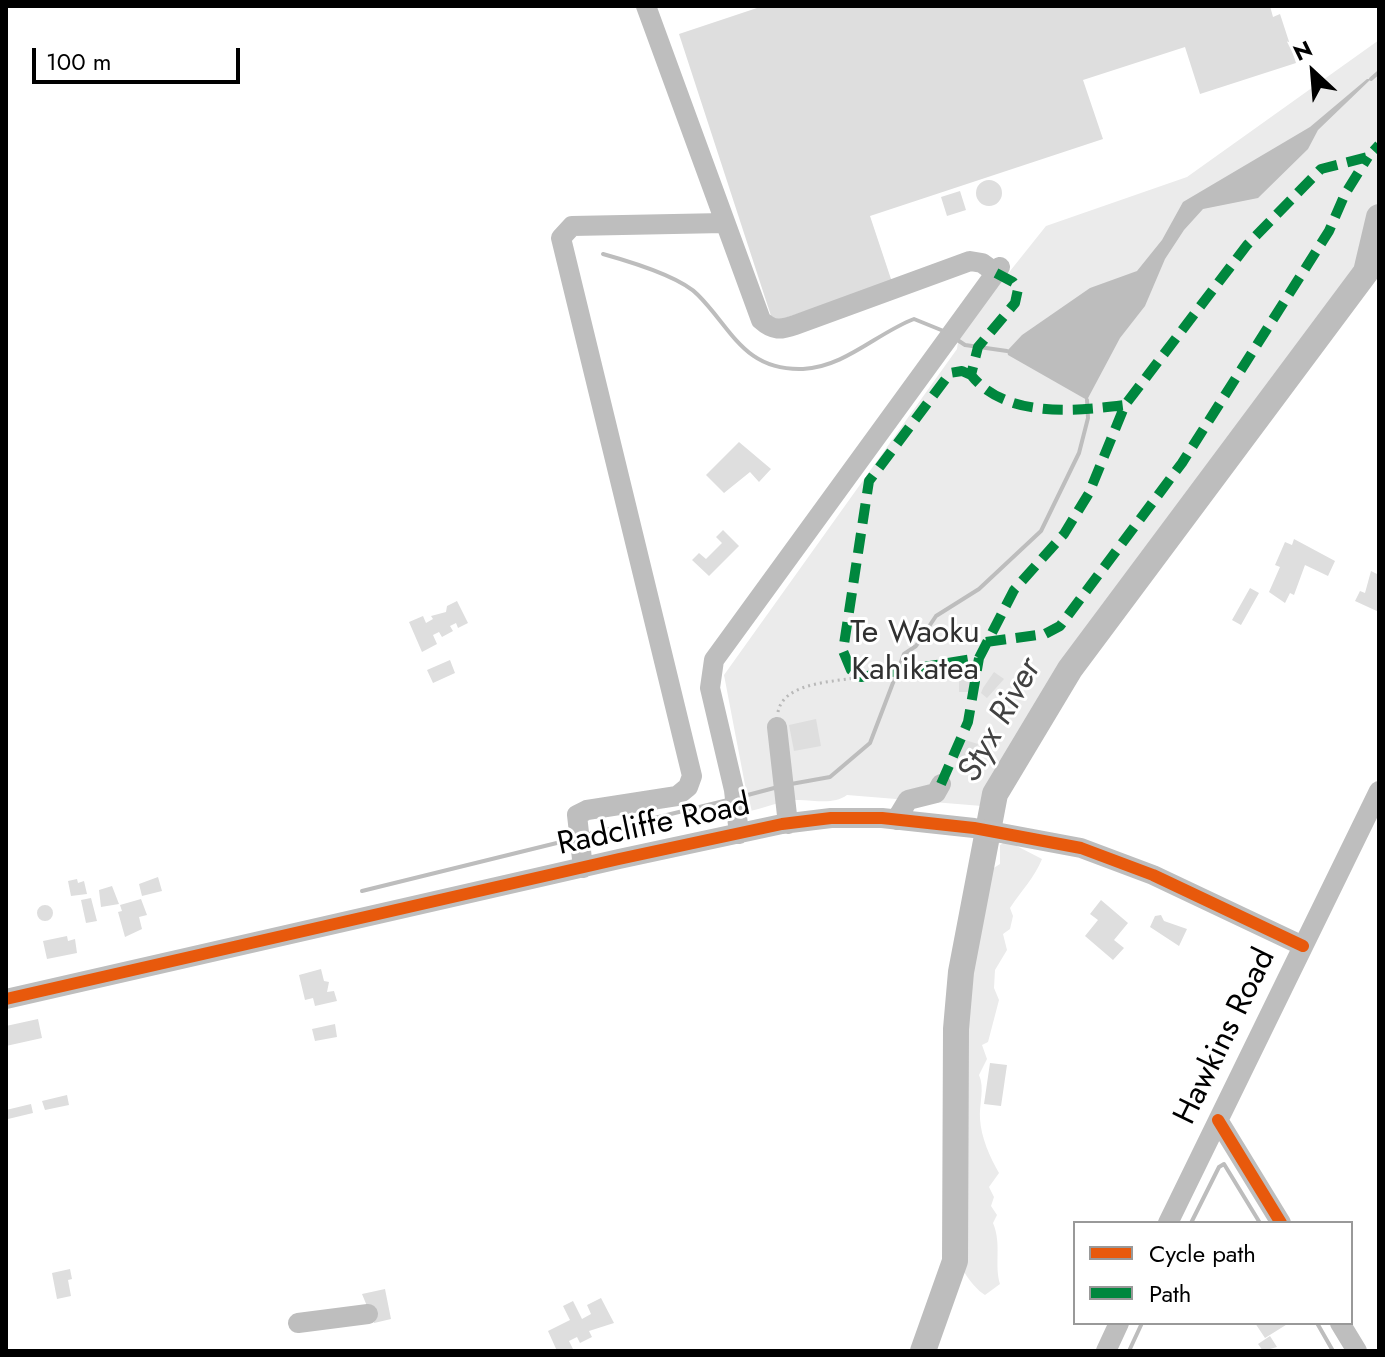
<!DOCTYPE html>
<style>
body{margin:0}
#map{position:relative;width:1385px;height:1357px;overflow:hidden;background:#fff;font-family:Jost,sans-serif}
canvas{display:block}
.frame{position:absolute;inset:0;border:8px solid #000;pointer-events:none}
.legend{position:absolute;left:1073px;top:1221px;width:280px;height:104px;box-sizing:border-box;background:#fff;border:2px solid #999;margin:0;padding:10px 14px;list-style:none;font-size:24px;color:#000}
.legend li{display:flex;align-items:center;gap:16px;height:40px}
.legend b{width:40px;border:2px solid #999}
.north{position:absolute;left:1273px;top:32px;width:80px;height:80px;-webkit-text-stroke:6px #fff;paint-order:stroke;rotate:334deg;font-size:22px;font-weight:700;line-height:32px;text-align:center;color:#000}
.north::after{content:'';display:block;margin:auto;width:28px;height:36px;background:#000;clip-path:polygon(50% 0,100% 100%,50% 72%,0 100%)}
.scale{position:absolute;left:32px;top:48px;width:208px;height:36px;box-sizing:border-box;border:4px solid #000;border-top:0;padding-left:10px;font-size:24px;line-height:28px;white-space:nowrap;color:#000;-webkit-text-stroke:6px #fff;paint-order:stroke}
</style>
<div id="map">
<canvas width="1385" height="1357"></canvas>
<div class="frame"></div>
<ul class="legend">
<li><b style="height:10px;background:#e8590c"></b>Cycle path</li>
<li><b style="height:10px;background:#00873e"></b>Path</li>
</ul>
<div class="north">N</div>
<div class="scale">100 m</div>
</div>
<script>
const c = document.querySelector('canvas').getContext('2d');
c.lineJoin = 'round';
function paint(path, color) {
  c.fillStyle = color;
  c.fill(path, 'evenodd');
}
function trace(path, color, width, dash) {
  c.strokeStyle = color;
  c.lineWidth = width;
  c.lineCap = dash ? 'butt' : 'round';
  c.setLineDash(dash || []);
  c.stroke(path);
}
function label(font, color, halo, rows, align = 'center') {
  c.font = font + ' Jost,sans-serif';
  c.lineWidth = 6;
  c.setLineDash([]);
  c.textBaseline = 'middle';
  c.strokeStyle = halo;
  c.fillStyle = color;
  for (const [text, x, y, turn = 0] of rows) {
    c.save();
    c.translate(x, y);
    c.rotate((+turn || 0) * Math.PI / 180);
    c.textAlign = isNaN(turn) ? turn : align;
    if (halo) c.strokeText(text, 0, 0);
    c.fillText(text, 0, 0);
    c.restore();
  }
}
const green = new Path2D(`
 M 1379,40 L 1379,238 L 1244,418 L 982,806 L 847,795 C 832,806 812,799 795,800 C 781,801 764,808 750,811 L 724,675 L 957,349 L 959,335 L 1046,226 L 1187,177 Z
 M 1007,841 L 1042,859 C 1035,877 1021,891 1010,908 L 1013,916 L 1010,929 L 1003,934 L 1007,950 L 995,970 L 994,988 L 999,1000 L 988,1042 L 982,1045 L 987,1059 L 979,1075 C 985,1088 979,1104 980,1119 C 981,1137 990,1158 999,1173 L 989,1187 L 994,1197 L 991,1206 L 997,1215 L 993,1223 C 1002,1245 994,1264 1000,1284 L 985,1295 C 970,1286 952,1255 949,1238 L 961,1223 L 960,1219 L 946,1213 L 944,1183 L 952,1179 L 951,1169 L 961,1150 L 965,1102 L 966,1070 L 957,1058 L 960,1026 L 954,990 L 969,972 L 960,951 L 964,929 L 974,918 L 989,871 L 1000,864 L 1000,845 Z`);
const water = new Path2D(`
 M 1367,79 L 1371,79 L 1318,130 L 1308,149 L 1258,198 L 1203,209 L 1184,230 L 1165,259 L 1145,306 L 1120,338 L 1087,400 L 1008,355 L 1007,351 L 1022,335 L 1090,288 L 1137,271 L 1162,240 L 1183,202 L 1310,127 Z`);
const stream = new Path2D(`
 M 1371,79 L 1379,72
 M 603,254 C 628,261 680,276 698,295 C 732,329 744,371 803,369 C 845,367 877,333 914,319 L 946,332
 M 956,339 L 965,345 L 1007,351
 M 791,784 L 830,777 L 870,743 L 904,654 L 916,646 L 936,616 L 979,589 L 1041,531 L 1079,453 L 1088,418 L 1087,400
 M 740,797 L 778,787
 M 585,835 L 728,800
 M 362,891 L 573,839
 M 1191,1223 L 1219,1167 L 1224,1164 L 1260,1223
 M 1317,1323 L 1333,1351
 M 1129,1351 L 1142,1323`);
const river = new Path2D(`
 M 923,1351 L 955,1261 L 956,1029 L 961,972 L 995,794 L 1070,669 L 1366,272 L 1379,217`);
const building = new Path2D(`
 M 763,6 L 1270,6 L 1273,17 L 1280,14 L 1296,63 L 1200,94 L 1185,47 L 1083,80 L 1103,139 L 870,216 L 892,282 L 773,322 L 679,34 Z
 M976 193a13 13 0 1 1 26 0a13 13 0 1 1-26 0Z
 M 960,191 L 966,210 L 947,216 L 941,197 Z
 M 739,442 L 771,469 L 759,482 L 750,472 L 724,493 L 706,475 Z
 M 723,530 L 739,546 L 709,576 L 692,560 L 699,553 L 706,559 L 722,543 L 716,537 Z
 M 1294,539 L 1335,561 L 1328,576 L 1305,565 L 1294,595 L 1290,593 L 1285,603 L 1269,592 L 1280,567 L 1275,565 L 1285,542 L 1292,545 Z
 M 1371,571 L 1379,575 L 1379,612 L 1355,601 L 1360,591 L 1365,593 Z
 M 1250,588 L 1259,593 L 1241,625 L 1232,620 Z
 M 457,601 L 468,623 L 458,628 L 456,623 L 450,626 L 453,631 L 442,637 L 439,632 L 433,635 L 437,644 L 422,652 L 409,622 L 423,616 L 426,623 L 433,619 L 431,616 L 446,612 L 447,606 Z
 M 450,660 L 455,673 L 433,683 L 427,670 Z
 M 994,672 L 1004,679 L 987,698 L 981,693 L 983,688 Z
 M 959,673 L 971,674 L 971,692 L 959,692 Z
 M 816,719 L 821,746 L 794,751 L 789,725 Z
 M 965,740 L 978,744 L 969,770 L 956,765 Z
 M 158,877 L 162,891 L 142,896 L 139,884 Z
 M 77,879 L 78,883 L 84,881 L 87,894 L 71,896 L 68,881 Z
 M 112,886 L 119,904 L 101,907 L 99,890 Z
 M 91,898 L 97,921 L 86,923 L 81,900 Z
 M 141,899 L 147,915 L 139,917 L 142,929 L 125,937 L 118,912 L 122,911 L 120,905 Z
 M 1101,900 L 1128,923 L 1114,940 L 1124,948 L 1113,960 L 1085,936 L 1098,920 L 1090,914 Z
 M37 913a8 8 0 1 1 16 0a8 8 0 1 1-16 0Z
 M 1161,915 L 1164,921 L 1187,929 L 1179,946 L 1150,927 L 1155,916 Z
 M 67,936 L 68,941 L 75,939 L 77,953 L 47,959 L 43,941 Z
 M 321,969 L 324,981 L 329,982 L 327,992 L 334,991 L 337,1001 L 315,1006 L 313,998 L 305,1000 L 299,975 Z
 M 38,1019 L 42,1038 L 6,1046 L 6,1026 Z
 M 335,1024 L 337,1037 L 315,1041 L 312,1029 Z
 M 990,1063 L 1007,1065 L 1001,1106 L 984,1104 Z
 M 67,1095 L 69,1105 L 45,1110 L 42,1101 Z
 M 31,1104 L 33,1113 L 8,1119 L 6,1110 Z
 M 70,1269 L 72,1279 L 68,1280 L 71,1296 L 57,1299 L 52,1273 Z
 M 385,1289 L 391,1319 L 374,1323 L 362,1294 Z
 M 601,1298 L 614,1323 L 589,1331 L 592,1337 L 580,1343 L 577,1337 L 569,1341 L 574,1351 L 557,1351 L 548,1331 L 570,1320 L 563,1306 L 573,1301 L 582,1319 L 591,1314 L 587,1305 Z
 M 1255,1323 L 1289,1323 L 1265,1338 Z
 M 1270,1336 L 1277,1347 L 1263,1351 L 1258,1344 Z`);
const path = new Path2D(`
 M 778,712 C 784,681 837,682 861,677`);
const minor = new Path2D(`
 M 646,6 L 761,320 C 773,331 781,330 795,325 L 970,261 L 982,263 L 996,273
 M 777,727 L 788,824
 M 896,820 L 908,800 L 936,793 L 941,784
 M 739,834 L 734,790 L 710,688 L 714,660 L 1000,267
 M 583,868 L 577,815 L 587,810 L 677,796 L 688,787 L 692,776 L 561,238 L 572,226 L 724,223
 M 6,999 L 619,859 L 782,824 L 831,818 L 882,818 L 974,828 L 1081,848 L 1153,875 L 1303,946
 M 1218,1120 L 1281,1223
 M 1168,1223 L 1379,791
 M 298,1323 L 368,1314
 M 1340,1323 L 1357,1351
 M 1106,1351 L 1119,1323`);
const quiet = new Path2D(`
 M 996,273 L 1013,282 L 1018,289 L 1015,303 L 978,347 L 971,375 C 1006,419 1077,411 1125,405
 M 971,375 L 962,371 L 950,373 L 869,481 L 843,651 L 851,670 L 861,677 L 979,658 L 1014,590 L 1064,534 L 1089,493 L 1125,405 L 1247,245 L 1321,169 L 1368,157 L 1379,145
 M 986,642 L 1045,634 L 1060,626 L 1182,463 L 1329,231 L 1345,194 L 1368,157
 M 941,784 L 968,722 L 979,658`);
const cycleway = new Path2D(`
 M 6,999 L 619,859 L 782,824 L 831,818 L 882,818 L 974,828 L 1081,848 L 1153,875 L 1303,946
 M 1218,1120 L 1281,1223`);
const parkNames = [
 ["Te Waoku",915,634],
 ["Kahikatea",915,671]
];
const streetNames = [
 ["Radcliffe Road",654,826,-12],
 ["Hawkins Road",1226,1037,-64]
];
const waterNames = [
 ["Styx River",1001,721,-61]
];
paint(green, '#ebebeb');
paint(water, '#bdbdbd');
trace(stream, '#bdbdbd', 4);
trace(river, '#bdbdbd', 26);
paint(building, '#dedede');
trace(path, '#b9b9b9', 3, [2, 4]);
trace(minor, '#bebebe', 20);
trace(quiet, '#00873e', 10, [20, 10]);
trace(cycleway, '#e8590c', 12);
label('32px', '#313131', '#fff', parkNames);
label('32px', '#000', '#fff', streetNames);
label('italic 34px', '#424242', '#fff', waterNames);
</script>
